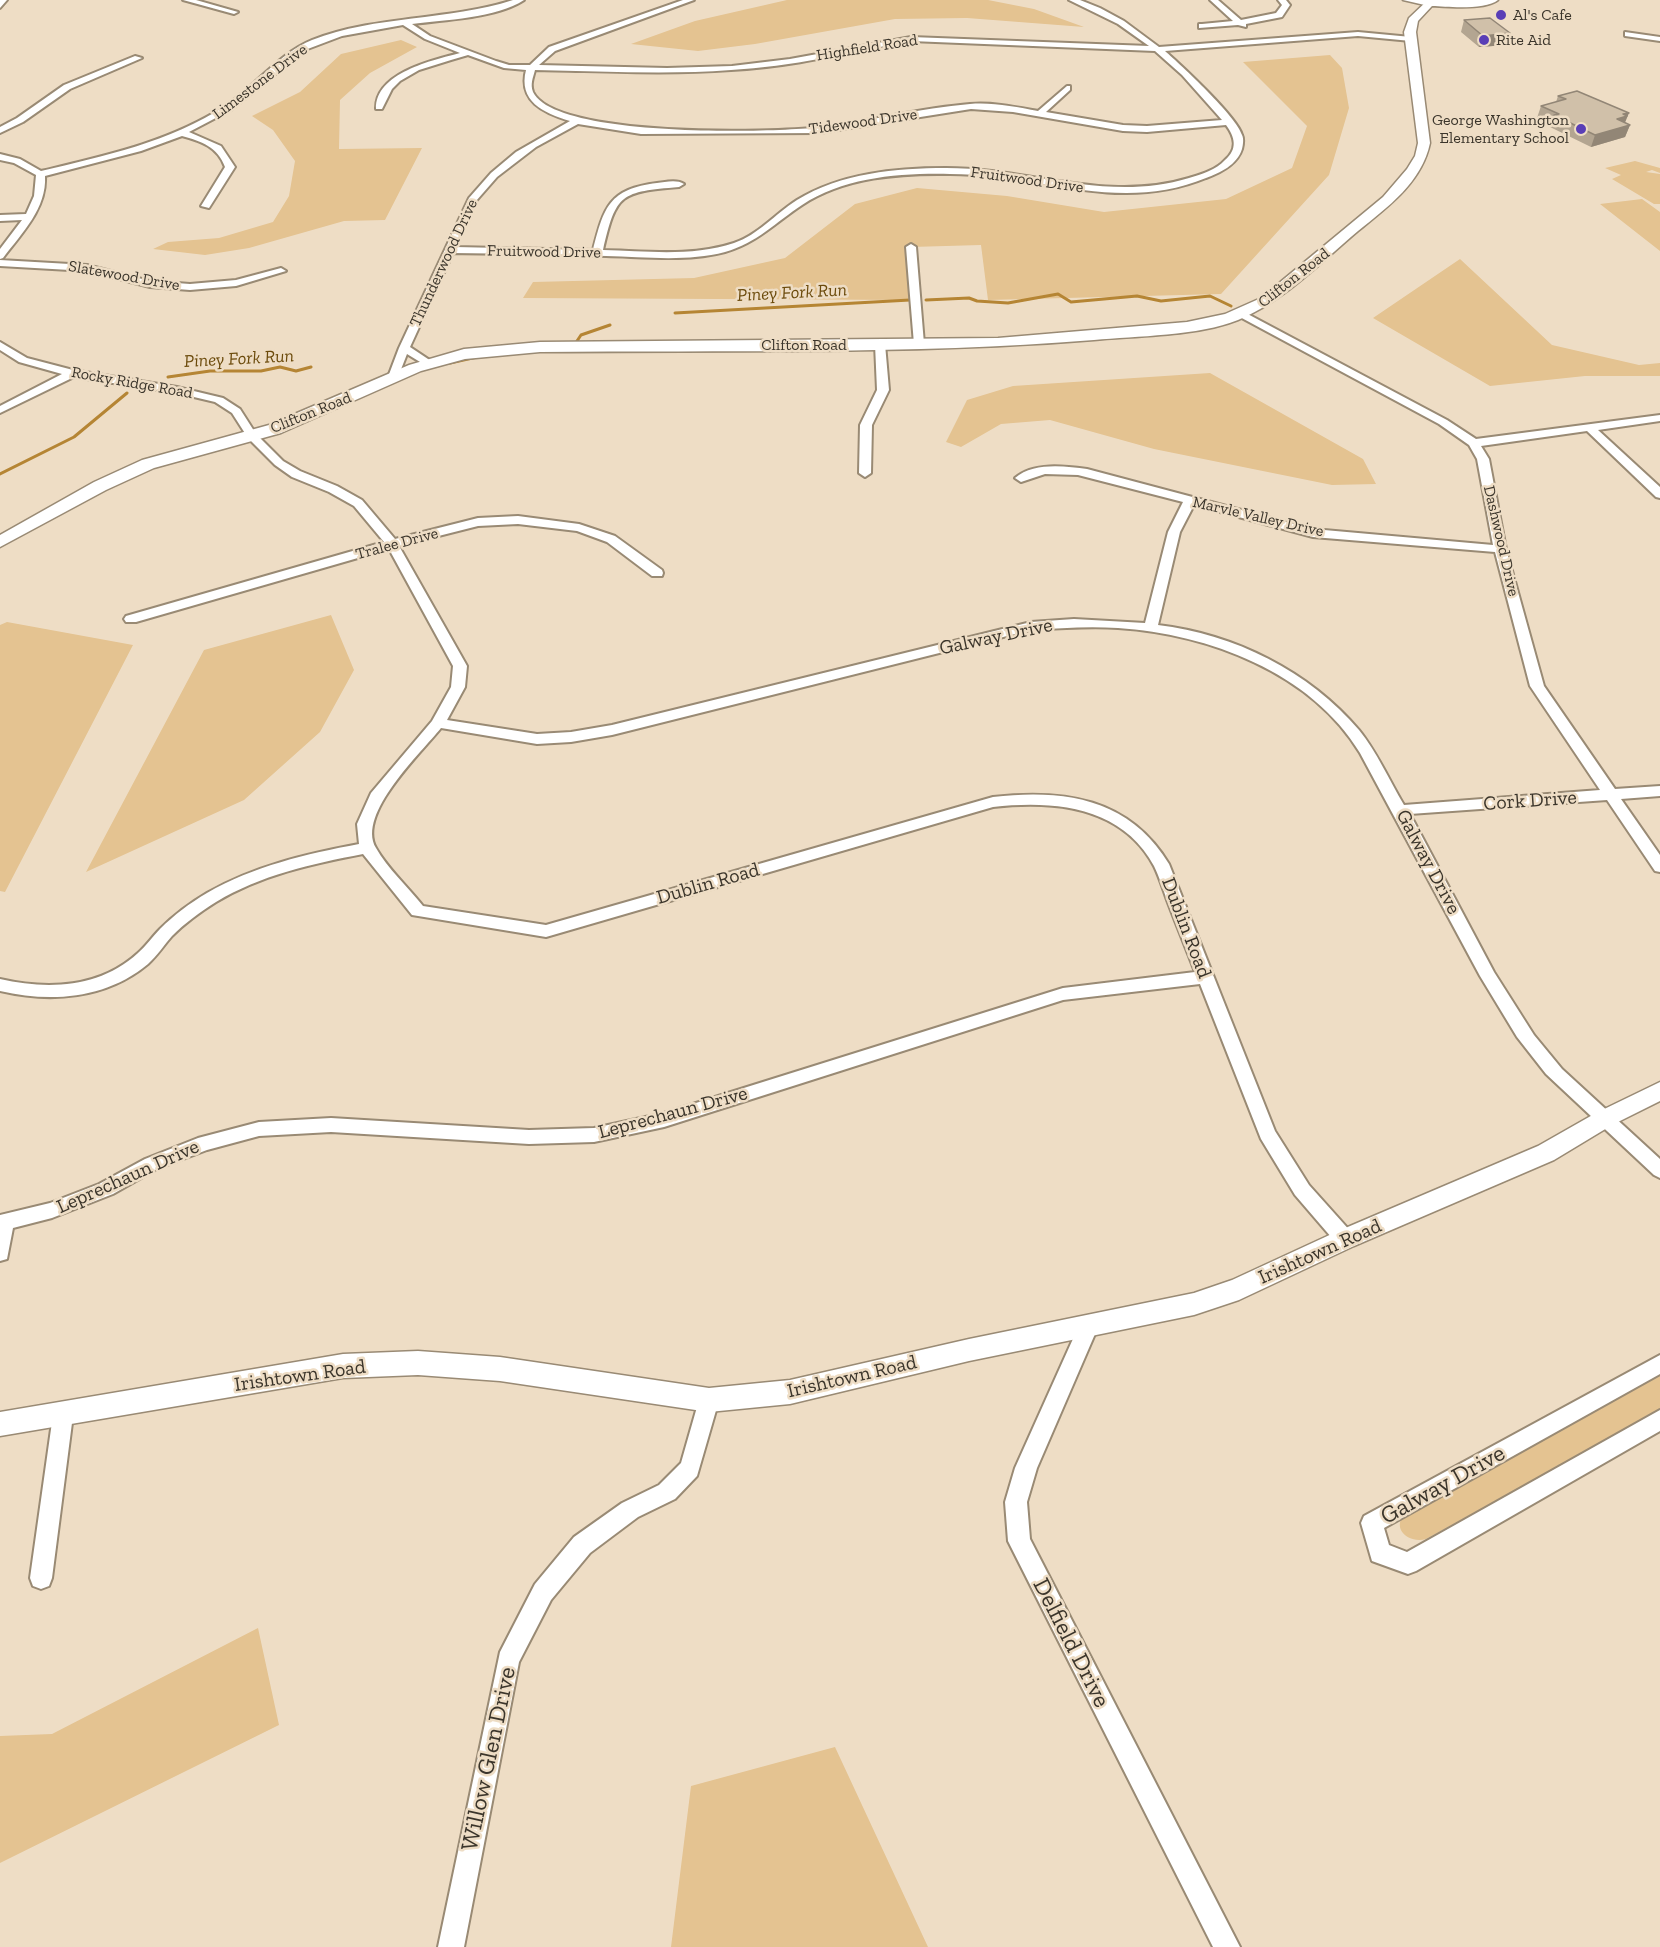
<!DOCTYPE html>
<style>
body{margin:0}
canvas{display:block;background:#eeddc5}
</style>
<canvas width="1660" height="1947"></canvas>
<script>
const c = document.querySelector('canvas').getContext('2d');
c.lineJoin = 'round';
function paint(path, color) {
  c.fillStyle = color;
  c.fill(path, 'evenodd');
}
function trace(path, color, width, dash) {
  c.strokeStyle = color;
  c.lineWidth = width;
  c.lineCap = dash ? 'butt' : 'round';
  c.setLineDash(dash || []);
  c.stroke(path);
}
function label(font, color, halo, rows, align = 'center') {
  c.font = font + ' "Zilla Slab",serif';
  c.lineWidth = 5;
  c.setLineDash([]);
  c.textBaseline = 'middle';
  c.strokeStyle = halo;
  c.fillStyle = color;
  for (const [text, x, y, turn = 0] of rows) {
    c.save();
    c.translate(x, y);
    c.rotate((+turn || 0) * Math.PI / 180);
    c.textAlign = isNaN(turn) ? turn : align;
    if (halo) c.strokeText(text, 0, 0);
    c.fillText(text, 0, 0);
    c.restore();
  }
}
const green = new Path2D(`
 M 787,0 L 988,0 L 1034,9 L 1084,27 L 967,18 L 895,19 L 755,44 L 698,51 L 631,44 L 695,21 Z
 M 401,40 L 417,47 L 370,73 L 340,100 L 339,149 L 422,148 L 385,220 L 344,221 L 249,248 L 205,255 L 153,249 L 168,242 L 219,238 L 273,222 L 289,196 L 295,161 L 273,130 L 252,116 L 300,92 L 341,54 Z
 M 1330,55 L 1342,68 L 1349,108 L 1329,175 L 1221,294 L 988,300 L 981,245 L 911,247 L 910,300 L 523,298 L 533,282 L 694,278 L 785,258 L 855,204 L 917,188 L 1007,196 L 1104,212 L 1226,199 L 1292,168 L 1307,126 L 1243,62 Z
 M 1635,161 L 1660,168 L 1660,173 L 1652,170 L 1646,172 L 1660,174 L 1660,204 L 1654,204 L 1612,179 L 1621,175 L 1605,168 Z
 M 1642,199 L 1660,212 L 1660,251 L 1600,204 Z
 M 1460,259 L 1552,345 L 1639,365 L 1660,363 L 1660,376 L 1585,376 L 1490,386 L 1373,318 Z
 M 1210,373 L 1363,459 L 1376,484 L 1332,485 L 1154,449 L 1050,420 L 1001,424 L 961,447 L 946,442 L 967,400 L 1013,386 Z
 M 331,615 L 354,670 L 320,732 L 244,800 L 86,872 L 204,650 Z
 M 7,622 L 133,645 L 5,892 L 0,891 L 0,625 Z
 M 1660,1374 L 1660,1411 L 1426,1539 C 1408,1544 1390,1528 1406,1512 Z
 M 258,1628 L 279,1725 L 0,1863 L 0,1736 L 52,1734 Z
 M 835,1747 L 928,1947 L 671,1947 L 691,1786 Z`);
const stream = new Path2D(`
 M 926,300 L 969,298 L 977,301 L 1008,303 L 1058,294 L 1071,302 L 1137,296 L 1161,301 L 1210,296 L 1231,306
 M 675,313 L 910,300
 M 577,341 L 581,335 L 610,325
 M 489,356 L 519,353
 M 450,363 L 477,357
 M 168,377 L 210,371 L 261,371 L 280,367 L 296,371 L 311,367
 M 0,474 L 74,437 L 127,393`);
const minor = new Path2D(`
 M 0,0 L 7,0 L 0,8 Z
 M 183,0 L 196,0 L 238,12 L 234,14 Z
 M 513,0 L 524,0 C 497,18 444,20 412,24 L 430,36 L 496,61 L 509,65 L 530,65 L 549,47 L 683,0 L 694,0 L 555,51 L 539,65 L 667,68 L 732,66 L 790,59 L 911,37 L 1149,46 L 1118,24 L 1069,0 L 1080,0 L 1100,8 L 1124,21 L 1159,47 L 1358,32 L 1411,37 L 1415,39 L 1411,41 L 1358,36 L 1165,51 C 1181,65 1237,117 1242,135 C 1244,139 1243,145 1242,149 C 1237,165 1220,173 1206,178 C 1119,214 1038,174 950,174 C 900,173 845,177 802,205 C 776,222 757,243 725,252 C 687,262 645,257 606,256 C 555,254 504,254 453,253 L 410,347 L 434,363 L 433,365 L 425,365 L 407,354 L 398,377 L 393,380 L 388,377 L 399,348 L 469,198 L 491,173 L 516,152 L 570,121 C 543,113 518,101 526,70 L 504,68 L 468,55 L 451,60 L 419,70 L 400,81 L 392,89 L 382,109 L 376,109 C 375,73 433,60 460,53 L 425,39 L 403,25 L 342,36 L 305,50 L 231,110 L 189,132 L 221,146 L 235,167 L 209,208 L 201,206 L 225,167 C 218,147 201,141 182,136 L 141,151 L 45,176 C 47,208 22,233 3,258 L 0,259 L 0,249 L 22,220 L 0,221 L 0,215 L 26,214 L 34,196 L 36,175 L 14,163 L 0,160 L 0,154 L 20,159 L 41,171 C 104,156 170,142 225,106 C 256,86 278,54 312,40 C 376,15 448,21 513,0 ZM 911,41 L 1155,51 L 1182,75 L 1222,120 L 1147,126 L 1123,125 L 1046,112 L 1070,90 L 1070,86 L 1067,86 L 1038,111 C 1016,107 992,102 970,104 C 920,108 870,121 821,127 C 773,133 555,138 533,92 C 530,84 533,78 535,70 C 600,71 666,75 731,70 C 791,67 852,52 911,41 ZM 971,109 L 1013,112 L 1123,131 L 1147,132 L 1226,125 C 1235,137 1238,149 1225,160 C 1216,170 1202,174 1189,178 C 1107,203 1029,168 946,168 C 896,168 841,173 797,200 C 775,214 758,235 734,243 C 692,257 646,251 603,250 C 616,193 621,192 679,187 L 684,184 C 677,179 665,182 657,183 C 609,189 604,207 593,250 L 455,247 L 476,201 L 497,177 L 536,147 L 578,124 L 641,134 L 819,133 Z
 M 1210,0 L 1218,0 L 1241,20 L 1276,13 L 1282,5 L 1278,0 L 1286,0 L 1290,5 L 1282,17 L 1246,24 L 1246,27 L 1238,25 L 1199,28 L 1199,24 L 1202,24 L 1233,21 Z
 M 1625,32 L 1660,37 L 1660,41 L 1625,36 Z
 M 135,56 L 142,58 L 70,89 L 23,122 L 0,133 L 0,127 L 17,118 L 64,85 Z
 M 911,244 L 916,247 L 924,344 L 919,347 L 914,344 L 906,247 Z
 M 0,260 L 87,265 L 150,281 L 190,284 L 236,280 L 281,268 L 286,271 L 236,286 L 190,290 L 150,287 L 87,271 L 0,266 Z
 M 1242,311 L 1447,420 L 1476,439 L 1660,415 L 1660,421 L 1598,430 L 1660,487 L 1660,498 L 1656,497 L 1587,431 L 1481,446 L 1489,459 L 1506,549 L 1544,686 L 1615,789 L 1660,786 L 1660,796 L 1621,799 L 1660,855 L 1660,872 L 1655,871 L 1607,800 L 1410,814 L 1494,972 L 1534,1035 L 1562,1069 L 1660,1159 L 1660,1178 L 1654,1175 L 1546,1074 L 1517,1037 L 1480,976 L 1360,753 C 1311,672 1208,634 1118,628 C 1089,626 1060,628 1031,630 L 612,735 L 571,742 L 537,744 L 441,728 C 421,753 356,814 376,848 C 387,868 409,888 423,906 L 546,925 L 993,797 C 1064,789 1129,798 1169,864 L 1275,1131 L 1309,1185 L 1352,1233 L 1354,1239 L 1352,1245 L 1345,1247 L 1338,1245 L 1295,1195 L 1261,1139 L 1200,984 L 1063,1000 L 664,1127 L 594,1142 L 529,1144 L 331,1132 L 259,1136 L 207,1150 L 157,1169 L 113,1194 L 52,1218 L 13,1228 L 7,1259 L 0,1261 L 0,1215 L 50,1203 L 99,1184 L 145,1159 L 198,1138 L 259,1122 L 331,1118 L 529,1130 L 594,1128 L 664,1113 L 1063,988 L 1195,972 C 1186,948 1176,924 1167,900 C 1163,889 1159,876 1154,866 C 1122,806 1053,800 993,807 L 546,937 L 412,915 L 363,854 C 311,864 261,875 216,902 C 200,912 185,923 172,936 C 164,945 157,956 148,964 C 106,999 51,1003 0,991 L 0,979 C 48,990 100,988 138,953 C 146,946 152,937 160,929 C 174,915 190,903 207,893 C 254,866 306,854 359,844 L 357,824 L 371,793 L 432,721 L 451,687 L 453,666 L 389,549 L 136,622 L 126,622 L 124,619 L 126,616 L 384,542 L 354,506 L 329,492 L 292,477 L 275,465 L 248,438 L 232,413 L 215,402 L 177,393 L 74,377 L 0,413 L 0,406 L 62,374 L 19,362 L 0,350 L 0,342 L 27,358 L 73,370 L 177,387 L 223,398 L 240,409 L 256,434 L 283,461 L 300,471 L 337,486 L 362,500 L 395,539 L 478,518 L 518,516 L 579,524 L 615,536 L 662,570 L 663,573 L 662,576 L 652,576 L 607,542 L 577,531 L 518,524 L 478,526 L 399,546 L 467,666 L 465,687 L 447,720 L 537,734 L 571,732 L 612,725 L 1031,622 L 1074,619 L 1145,623 L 1168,532 L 1183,502 L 1078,475 L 1045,474 L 1021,482 L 1015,478 C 1033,462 1065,466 1087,469 L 1313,529 L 1493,545 L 1477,459 L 1469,445 L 1439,424 L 1238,316 L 1237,314 ZM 1194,505 L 1313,537 L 1495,552 L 1530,686 L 1600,790 L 1404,805 C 1389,780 1377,752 1359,730 C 1309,671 1234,634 1158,625 L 1180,532 Z
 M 880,341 L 885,344 L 889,390 L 872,425 L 871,473 L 865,477 L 859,473 L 860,425 L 877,390 L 875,344 Z
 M 1088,1318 L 1095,1321 L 1098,1327 L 1037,1468 L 1027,1502 L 1030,1539 L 1240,1947 L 1213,1947 L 1008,1541 L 1005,1502 L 1015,1468 L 1081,1321 Z
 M 1660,1355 L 1660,1374 L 1384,1528 L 1389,1545 L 1407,1552 L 1660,1410 L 1660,1431 L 1416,1571 L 1408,1574 L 1372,1561 L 1361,1523 L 1364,1516 Z
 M 709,1391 L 716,1393 L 719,1400 L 697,1476 L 675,1499 L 638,1517 L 590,1553 L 551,1600 L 519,1662 L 464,1947 L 438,1947 L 500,1652 L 535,1584 L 574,1537 L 622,1503 L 659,1485 L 681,1463 L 699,1400 L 702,1393 Z
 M 63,1405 L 70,1408 L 73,1415 L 52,1578 L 49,1586 L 41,1589 L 33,1586 L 30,1578 L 53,1415 L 56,1408 Z`);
const tertiary = new Path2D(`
 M 1403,0 L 1428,0 L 1434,3 L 1429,6 Z
 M 1660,1082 L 1660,1101 L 1612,1125 L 1554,1160 L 1354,1246 L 1239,1300 L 1194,1315 L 969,1361 L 790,1404 L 709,1412 L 500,1381 L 418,1375 L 343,1378 L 0,1436 L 0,1412 L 343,1354 L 418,1351 L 500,1357 L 709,1388 L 790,1380 L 969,1339 L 1194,1293 L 1232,1280 L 1336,1232 L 1538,1146 L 1596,1113 Z`);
const secondary = new Path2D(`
 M 1428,0 L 1498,0 C 1486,10 1449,7 1432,6 L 1418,21 L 1416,32 L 1430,143 C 1422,182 1388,207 1358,231 C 1320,263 1284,301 1238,320 C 1199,336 1136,336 1094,340 C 910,355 724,350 540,352 L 465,359 L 421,371 L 281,433 L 154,468 L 106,490 L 0,547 L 0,535 L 94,482 L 142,460 L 269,425 L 409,365 L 464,349 L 540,342 L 998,338 L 1187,322 L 1225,314 L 1261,298 L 1383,197 L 1407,169 L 1415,156 L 1418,143 L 1404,32 L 1409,18 Z`);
const wall = new Path2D(`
 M 1464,20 L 1510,33 L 1507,45 L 1479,47 L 1461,32 Z
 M 1558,96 L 1630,125 L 1625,137 L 1591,147 L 1550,127 L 1551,125 L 1537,118 L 1541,106 L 1556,102 Z`);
const shadedWall = new Path2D(`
 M 1510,33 L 1507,45 L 1479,47 L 1483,36 Z
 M 1629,113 L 1624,125 L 1630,125 L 1625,137 L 1591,147 L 1595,135 L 1623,114 Z`);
const building = new Path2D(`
 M 1490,18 L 1510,33 L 1483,36 L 1464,20 Z
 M 1577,91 L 1629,113 L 1623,114 L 1627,116 L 1617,119 L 1630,125 L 1595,135 L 1554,115 L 1559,114 L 1541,106 L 1566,99 L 1558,96 Z`);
const markers = [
 [1501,15,6,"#593eb6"],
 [1484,40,6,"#593eb6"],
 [1581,129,6,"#593eb6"]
];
const farPoinames = [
 ["Al's Cafe",1513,15],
 ["Rite Aid",1496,40],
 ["George Washington",1569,120,"right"],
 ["Elementary School",1569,138,"right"]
];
const farStreetnames = [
 ["Highfield Road",867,48,-9],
 ["Limestone Drive",260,82,-37],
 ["Tidewood Drive",863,122,-8],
 ["Fruitwood Drive",1027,180,8],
 ["Fruitwood Drive",544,252,1],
 ["Thunderwood Drive",444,263,-65],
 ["Slatewood Drive",124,276,10],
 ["Clifton Road",1294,278,-38],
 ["Clifton Road",804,345],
 ["Rocky Ridge Road",132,383,10],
 ["Clifton Road",311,413,-22],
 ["Marvle Valley Drive",1258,517,13],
 ["Dashwood Drive",1501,541,77],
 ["Tralee Drive",397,544,-15]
];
const farWaternames = [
 ["Piney Fork Run",792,293,-3],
 ["Piney Fork Run",239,359,-3]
];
const streetNames = [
 ["Galway Drive",996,637,-12],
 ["Cork Drive",1530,801,-4],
 ["Galway Drive",1428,862,62],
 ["Dublin Road",708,884,-16],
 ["Dublin Road",1186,928,69],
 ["Leprechaun Drive",673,1113,-15],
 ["Leprechaun Drive",128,1177,-24],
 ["Irishtown Road",1320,1252,-24],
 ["Irishtown Road",300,1376,-8],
 ["Irishtown Road",852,1377,-13]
];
const nearStreetnames = [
 ["Galway Drive",1443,1485,-29],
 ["Delfield Drive",1071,1643,63],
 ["Willow Glen Drive",489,1759,-78]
];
paint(green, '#e4c391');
trace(stream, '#b58534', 3);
trace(minor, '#998a74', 4);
trace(tertiary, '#998a74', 3);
trace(secondary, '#998a74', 3);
paint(minor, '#fff');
paint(tertiary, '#fff');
paint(secondary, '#fff');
paint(wall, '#b3a591');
paint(shadedWall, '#928676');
paint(building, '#d0c0a9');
trace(building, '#928676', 1.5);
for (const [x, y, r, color] of markers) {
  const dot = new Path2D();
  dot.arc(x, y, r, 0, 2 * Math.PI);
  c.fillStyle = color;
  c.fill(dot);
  trace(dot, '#eeddc5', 2);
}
label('16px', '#3b352b', '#eeddc5', farPoinames, 'left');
label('16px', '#3b352b', '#eeddc5', farStreetnames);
label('italic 18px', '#6b4a0b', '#eeddc5', farWaternames);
label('20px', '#3b352b', '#eeddc5', streetNames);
label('24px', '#3b352b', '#eeddc5', nearStreetnames);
</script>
